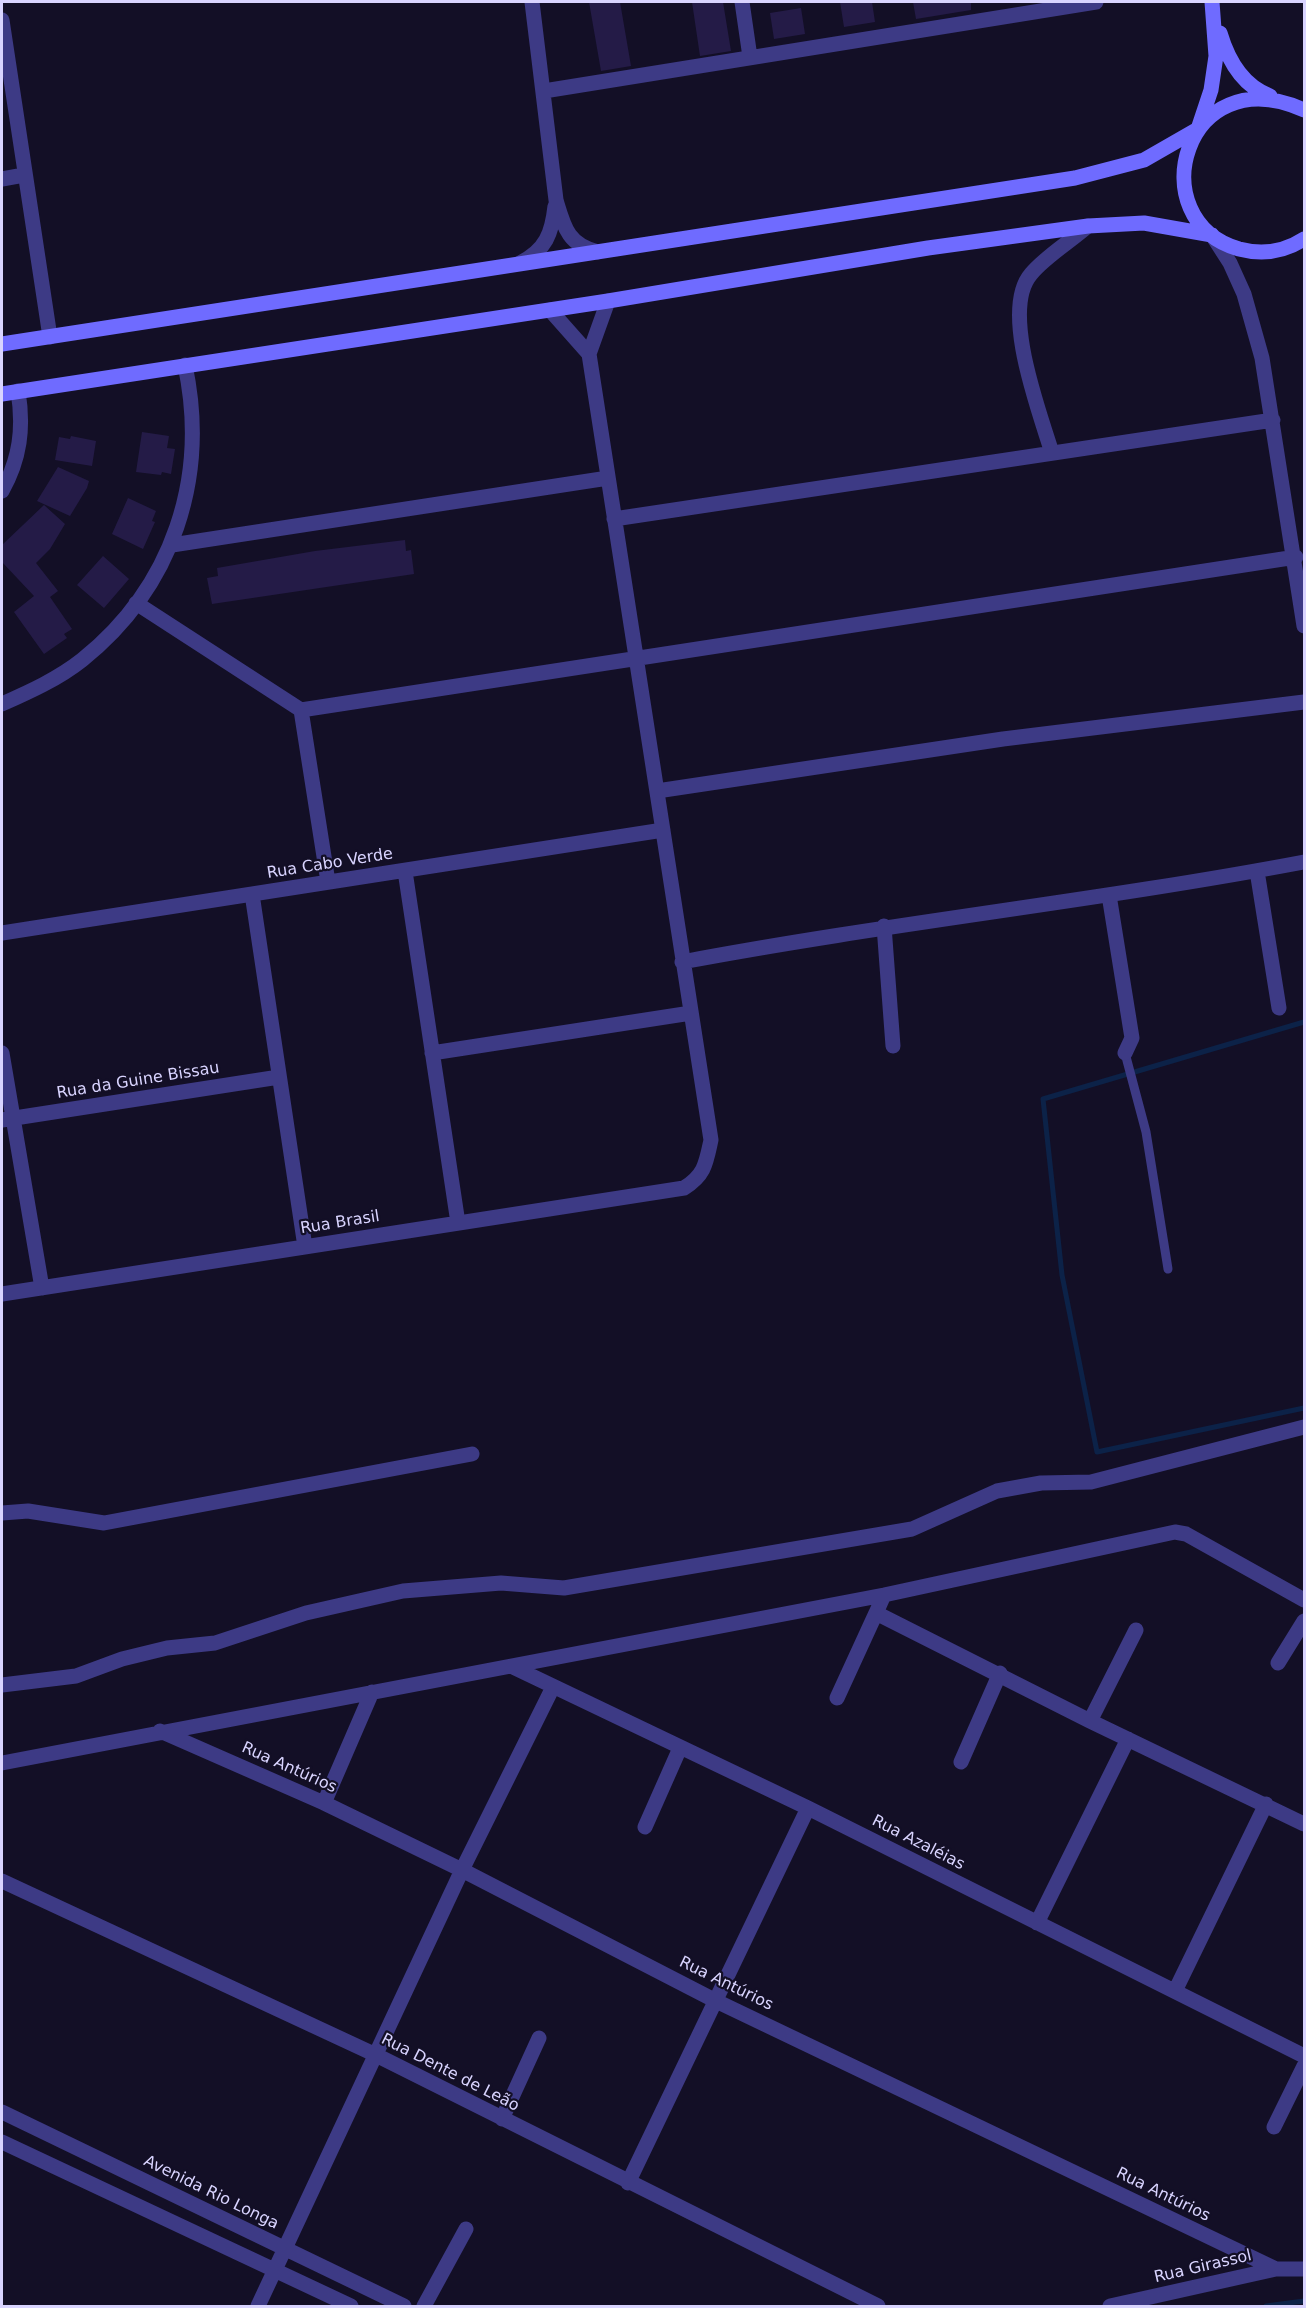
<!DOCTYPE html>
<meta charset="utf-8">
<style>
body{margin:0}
#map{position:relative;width:1306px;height:2308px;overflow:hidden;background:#130f26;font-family:"DejaVu Sans",sans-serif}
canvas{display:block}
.frame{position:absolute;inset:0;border:3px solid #d9d4ff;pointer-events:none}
</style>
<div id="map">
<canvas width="1306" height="2308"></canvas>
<div class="frame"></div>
</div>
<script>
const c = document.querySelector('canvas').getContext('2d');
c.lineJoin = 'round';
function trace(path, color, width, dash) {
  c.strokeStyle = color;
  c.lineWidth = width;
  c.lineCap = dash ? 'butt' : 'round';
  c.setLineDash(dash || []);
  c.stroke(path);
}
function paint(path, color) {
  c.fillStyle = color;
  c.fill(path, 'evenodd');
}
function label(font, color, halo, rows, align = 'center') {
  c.font = font + ' "DejaVu Sans",sans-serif';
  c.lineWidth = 4.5;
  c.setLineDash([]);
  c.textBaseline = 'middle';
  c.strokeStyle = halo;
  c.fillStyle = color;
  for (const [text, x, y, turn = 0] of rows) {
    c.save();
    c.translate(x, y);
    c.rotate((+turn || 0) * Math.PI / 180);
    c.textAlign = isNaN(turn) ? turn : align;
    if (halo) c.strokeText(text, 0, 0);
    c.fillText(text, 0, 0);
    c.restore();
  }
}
const stream = new Path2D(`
 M 1304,1022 L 1043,1099 L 1062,1275 L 1097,1452 L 1304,1408
 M 1266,2306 L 1304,2301`);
const building = new Path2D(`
 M 589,2 L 620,2 L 631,66 L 601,71 Z
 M 692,2 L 723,2 L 731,51 L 700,56 Z
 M 840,2 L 872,2 L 875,22 L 844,27 Z
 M 913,2 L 971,2 L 971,10 L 916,19 Z
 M 801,8 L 805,34 L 774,39 L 770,13 Z
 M 142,432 L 169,436 L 167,448 L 175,449 L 171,474 L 162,472 L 161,475 L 136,472 Z
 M 71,436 L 96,441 L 92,466 L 55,460 L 59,437 L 70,439 Z
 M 58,467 L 89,481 L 87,488 L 70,516 L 37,501 Z
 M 128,498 L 156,511 L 152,521 L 155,522 L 143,549 L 112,534 Z
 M 44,505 L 65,524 L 50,549 L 36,563 L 58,591 L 50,597 L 72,629 L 64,634 L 67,638 L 44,654 L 14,612 L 34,596 L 2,562 L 2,545 Z
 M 405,540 L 406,551 L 411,550 L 414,574 L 212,604 L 207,578 L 218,576 L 217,568 L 315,551 Z
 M 103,556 L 129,579 L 104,608 L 77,585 Z`);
const lane = new Path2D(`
 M 1125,1053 L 1146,1132 L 1168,1269`);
const street = new Path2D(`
 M 532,2 L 556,200 C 564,227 568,245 598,252
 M 742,2 L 750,57
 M 2,20 L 50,337
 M 544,91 L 1096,2
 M 2,179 L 24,175
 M 1212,235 L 1230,263 L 1244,294 L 1262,358 L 1304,626
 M 520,263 C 546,250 552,233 555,206
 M 550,310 L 589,354
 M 1052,453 C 1040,413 1000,310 1031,274 C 1046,256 1070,242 1088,226
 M 2,491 C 20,459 24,428 18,391
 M 614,519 L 1273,420
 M 172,545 L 608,478
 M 136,603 L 301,710 L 1296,557
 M 2,704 C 29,692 58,679 82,660 C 173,587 209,478 185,365
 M 301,710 L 328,882
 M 657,791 L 1003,739 L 1304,702
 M 405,871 L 458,1223
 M 1257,871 L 1279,1008
 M 252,894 L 305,1247
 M 1109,895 L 1132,1038 L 1125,1053
 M 884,926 L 893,1046
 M 2,933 L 663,830
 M 682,962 C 889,923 1098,901 1304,862
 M 2,1053 L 42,1288
 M 432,1053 L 691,1013
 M 2,1120 L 279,1077
 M 2,1294 L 684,1188 C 705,1175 706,1163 711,1140 L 589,354 L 608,301
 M 2,1513 L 28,1511 L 104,1523 L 472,1454
 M 884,1595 L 876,1613 L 1090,1721 L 1304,1824
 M 1278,1663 L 1304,1621
 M 513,1667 L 808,1808 L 1304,2056
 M 2,1685 L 76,1676 L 122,1659 L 167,1648 L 215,1643 L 306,1613 L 403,1591 L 501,1583 L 564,1588 L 912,1529 L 997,1491 L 1041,1483 L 1091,1482 L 1304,1427
 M 837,1698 L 876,1613
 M 1090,1721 L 1136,1630
 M 160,1731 L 324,1803 L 462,1870 L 716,2001 L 1276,2269
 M 961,1762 L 1000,1673
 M 2,1763 L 884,1595 L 1175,1532 L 1186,1534 L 1304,1600
 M 324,1803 L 372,1692
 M 645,1827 L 680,1748
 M 2,1881 L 376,2055 L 878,2306
 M 1037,1923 L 1128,1739
 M 1176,1989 L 1266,1804
 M 2,2112 L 404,2306
 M 502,2119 L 539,2038
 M 1274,2127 L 1304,2066
 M 2,2142 L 351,2306
 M 628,2183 L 808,1808
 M 258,2306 L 462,1870 L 553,1687
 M 424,2306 L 466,2229
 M 1110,2306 L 1276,2269 L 1304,2269`);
const secondary = new Path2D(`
 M 1220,33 C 1228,60 1243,86 1270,96
 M 1304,110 C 1184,56 1139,220 1239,249 C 1262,255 1284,252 1304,239
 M 2,344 L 1075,178 L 1144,160 L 1198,129 L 1211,90 L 1216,56 L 1212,2
 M 2,394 L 608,301 L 928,248 L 1088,226 L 1144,223 L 1212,235`);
const streetNames = [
 ["Rua Cabo Verde",330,864,-9],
 ["Rua da Guine Bissau",138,1081,-9],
 ["Rua Brasil",340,1223,-9],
 ["Rua Antúrios",289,1768,24],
 ["Rua Azaléias",918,1843,27],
 ["Rua Antúrios",726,1984,26],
 ["Rua Dente de Leão",450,2073,27],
 ["Avenida Rio Longa",211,2193,26],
 ["Rua Antúrios",1163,2195,26],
 ["Rua Girassol",1203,2267,-13]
];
trace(stream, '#0c2248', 5);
paint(building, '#241b47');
trace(lane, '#3d3a85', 9);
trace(street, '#3d3a85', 15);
trace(secondary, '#6f6bff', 15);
label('16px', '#d9d4ff', '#130f26', streetNames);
</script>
